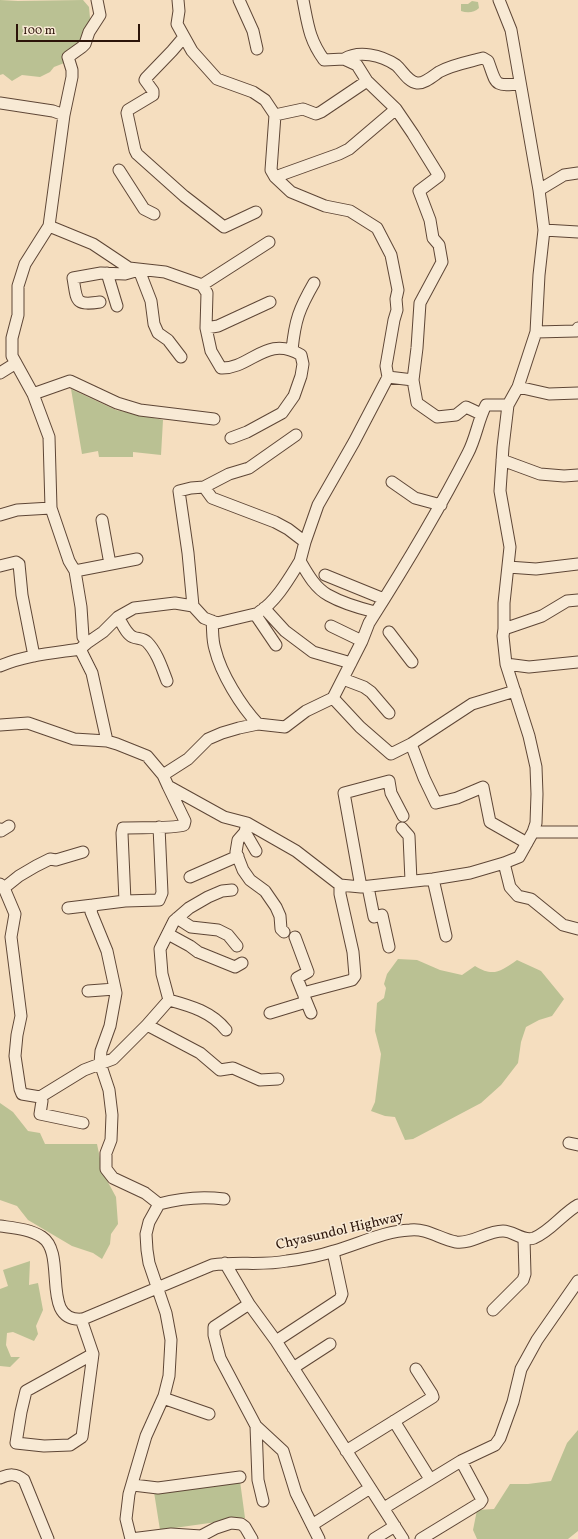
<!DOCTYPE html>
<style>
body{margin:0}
#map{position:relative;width:578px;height:1539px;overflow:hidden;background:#f5debf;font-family:Vollkorn,serif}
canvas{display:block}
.scale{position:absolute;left:16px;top:24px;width:124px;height:18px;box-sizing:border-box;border:2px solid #2c1409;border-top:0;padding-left:5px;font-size:12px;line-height:14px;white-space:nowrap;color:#2c1409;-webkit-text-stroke:3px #f8ead5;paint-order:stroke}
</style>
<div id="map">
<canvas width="578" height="1539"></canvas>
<div class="scale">100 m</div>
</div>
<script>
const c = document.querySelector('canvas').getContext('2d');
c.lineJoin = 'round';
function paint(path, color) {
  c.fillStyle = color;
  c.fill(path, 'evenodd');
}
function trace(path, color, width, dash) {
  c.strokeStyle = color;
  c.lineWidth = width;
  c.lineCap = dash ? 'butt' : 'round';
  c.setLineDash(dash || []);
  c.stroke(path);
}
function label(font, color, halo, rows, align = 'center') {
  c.font = font + ' Vollkorn,serif';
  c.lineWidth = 3;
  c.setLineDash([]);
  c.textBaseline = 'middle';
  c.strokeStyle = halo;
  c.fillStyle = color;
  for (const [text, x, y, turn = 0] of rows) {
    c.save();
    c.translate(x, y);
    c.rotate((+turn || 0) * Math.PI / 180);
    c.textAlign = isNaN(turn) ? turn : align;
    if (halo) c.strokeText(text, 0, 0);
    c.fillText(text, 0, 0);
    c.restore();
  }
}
const green = new Path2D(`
 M 0,0 L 18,1 L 83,0 L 89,7 L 91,29 L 72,60 L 54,67 L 50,72 L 40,77 L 22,75 L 12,81 L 3,74 L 0,75 Z
 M 472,1 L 478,2 L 479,8 C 474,13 467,13 461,11 L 461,4 L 468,4 Z
 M 71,389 L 116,410 L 163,420 L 161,455 L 133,452 L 133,457 L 99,457 L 98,451 L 82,454 Z
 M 398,959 L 417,960 L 440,970 L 462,975 L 475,966 C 493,977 500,972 517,960 L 541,971 L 564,999 L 552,1016 L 539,1020 L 526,1027 L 521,1042 L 518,1063 L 501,1085 L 481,1103 L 413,1139 L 405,1140 L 395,1117 L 385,1116 L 371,1111 L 375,1102 L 381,1054 L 375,1031 L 377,1003 L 384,998 L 386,988 L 384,984 L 387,974 Z
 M 0,1103 L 13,1112 L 28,1131 L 40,1133 L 45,1144 L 97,1144 L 103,1173 L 116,1197 L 118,1224 L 111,1234 L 110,1244 L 102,1259 L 93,1253 L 72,1246 L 28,1220 L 17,1206 L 0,1200 Z
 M 30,1261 L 29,1285 L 38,1283 L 43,1310 L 36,1326 L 38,1334 L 34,1341 L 13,1332 L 7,1333 L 6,1345 L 11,1357 L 20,1357 L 10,1367 L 0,1366 L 0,1289 L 8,1286 L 3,1270 Z
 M 578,1430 L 578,1531 L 568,1539 L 477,1539 L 473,1530 L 477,1510 L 494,1509 L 510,1484 L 528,1484 L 551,1481 L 567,1443 Z
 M 240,1481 L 245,1518 L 160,1530 L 154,1492 Z`);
const minor = new Path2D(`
 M 178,0 L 179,11 L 177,24 L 192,51 L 217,79 L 253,92 L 265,100 L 275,115 L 271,170 L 275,177 L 291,192 L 325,206 L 350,211 L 377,228 L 391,255 L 398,290 L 396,299 L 397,310 L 394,320 L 386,366 L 388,377 L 413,380
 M 239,0 L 253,31 L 257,49
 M 303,0 C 308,25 309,39 324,60 L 344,59 L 357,65 L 367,81 L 396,109 L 413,134 L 439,176 L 419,191 L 430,220 L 433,238 L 439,245 L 442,262 L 420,303 L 417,348 L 413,380 L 417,403 L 437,417 L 456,415 L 466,407 L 481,414
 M 184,37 L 172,51 L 146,78 L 145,80 L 153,91 L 153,95 L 128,110 L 127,113 L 135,150 L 137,154 L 184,196 L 224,227 L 256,212
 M 344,59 C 359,50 381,55 396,65 C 402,70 408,82 417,83 C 424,84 433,76 439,72 C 451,65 468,62 483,58 L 488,61 C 497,85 493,86 520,84
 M 0,103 L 53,111 L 64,115 L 49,226 L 93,244 L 129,268 L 165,272 L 202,285 L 207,293 L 206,328 L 218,326 L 270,302
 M 64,115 L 72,77 L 72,70 L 68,57 L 82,47 L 85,44 L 89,32 L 100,15 L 97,0
 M 275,115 L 303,109 L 316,114 L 321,112 L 367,81
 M 119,170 L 144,209 L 154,214
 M 275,177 L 339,154 L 349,149 L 396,109
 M 539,190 L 564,175 L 578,173
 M 49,226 L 25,264 L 18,286 L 18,315 L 12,338 L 12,356 L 33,394 L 49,437 L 51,508 L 69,561 L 75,571 L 81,607 L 83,637 L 87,643
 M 544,230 L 578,232
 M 107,273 L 117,306
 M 202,285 L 269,242
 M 100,302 C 74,306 77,300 73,278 L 101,273 L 125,274 L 139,270 L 151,301 L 154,324 L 158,333 L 168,340 L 181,357
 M 206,328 L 211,351 L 221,368 C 251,369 266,334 301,355 L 303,364 L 301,376 L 294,396 L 282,413 L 247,432 L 231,438
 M 536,332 L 576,331 L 578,328
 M 292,350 C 295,320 299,309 314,283
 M 0,373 L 16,363
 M 518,387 L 549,394 L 578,393
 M 33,394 L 70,381 L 117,403 L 140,410 L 214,419
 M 296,435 L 249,468 L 229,474 L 204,487 L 212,498 L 275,522 L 288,529 L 305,542 L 300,561 C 307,573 315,588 328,595 C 342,603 359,608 375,612
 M 502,460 L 540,474 L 564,476 L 578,475
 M 392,482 L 415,498 L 441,505
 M 0,515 L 17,510 L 51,508
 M 102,520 L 110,564
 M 305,542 L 318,505 L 354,442 L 388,377
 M 0,566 L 16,562 L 19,564 L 22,595 L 34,656
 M 508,567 L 536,569 L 578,564
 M 75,571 L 137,559
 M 325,575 L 384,599
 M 193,606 L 188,553 L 179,491 L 191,488 L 204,487
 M 264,608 L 285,631 L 313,652 L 351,663
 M 259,612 C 276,602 290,577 300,561
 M 118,617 C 122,623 126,634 133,637 C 137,639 143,638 147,642 C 157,652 162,668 167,681
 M 212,621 C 213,631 212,640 215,649 C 221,674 241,706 258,724
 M 331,626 L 362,641
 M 504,629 L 542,616 L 567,601 L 578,600
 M 389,632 L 412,662
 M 506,664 L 529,667 L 578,662
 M 0,666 C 25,655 53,653 80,649
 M 343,679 L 364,687 L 371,692 L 389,713
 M 333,698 L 360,727 L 391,754 L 411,744 L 472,704 L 515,691
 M 0,725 L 28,723 L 74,739 L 107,741 L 117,744 L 147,756 L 163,775 L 168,786 L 224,817 L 247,823 L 296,851 L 340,885 L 361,887 L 433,879 L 470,873 L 504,863 L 519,857 L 533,832 L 536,823 L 537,794 L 536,767 L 529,736 L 506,664 L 503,636 L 504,629 L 504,603 L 510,547 L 500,491 L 503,447 L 508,405 L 518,387 L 536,332 L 539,275 L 544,230 L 539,190 L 511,30 L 499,0
 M 107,741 L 92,673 L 80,649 L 87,643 L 103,632 L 118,617 L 134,608 L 175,603 L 193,606 L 204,618 L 217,623 L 255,614 L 276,645
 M 411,744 L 424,778 L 436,803 L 457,798 L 483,787 L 490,822 L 527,843
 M 163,775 L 188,759 L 208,739 L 222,733 L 239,728 L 258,724 L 285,727 L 306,711 L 333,698 L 362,641 L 369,623 C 404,568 438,512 468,453 C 476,438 478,420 486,405 L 508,405
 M 247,823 L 245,832 L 238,840 L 236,852 L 243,870 L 250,880 L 265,891 L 276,907 L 280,916 L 281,929 L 284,932
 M 159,827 L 162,893 L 159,900 L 125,901 L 122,833 L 123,828 C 137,827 173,829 184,825 L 185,821 L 168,786
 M 402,828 L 409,836 L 411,881
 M 0,829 L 1,831 L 9,826
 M 245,832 L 256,851
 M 533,832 L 578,832
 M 504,863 L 510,887 L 518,896 L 531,899 L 563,925 L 578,929
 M 190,877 L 238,856
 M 433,879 L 446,936
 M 0,884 L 4,888 L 15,914 L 11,937 L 21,1016 L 17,1035 L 15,1056 L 20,1089 L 22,1094 L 40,1097 L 84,1070 L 113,1059 L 147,1025 L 200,1053 L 220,1070 L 233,1068 L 260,1080 L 278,1079
 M 361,887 L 344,793 L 389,781 L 391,793 L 403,816
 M 368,887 L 374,917 L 382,915 L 389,947
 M 4,888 L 19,876 L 36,866 L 50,859 L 56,860 L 83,852
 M 125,901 L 93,905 L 91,912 L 107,951 L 116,993 L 110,1026 L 101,1051 L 100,1063 L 109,1090 L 112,1115 L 111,1140 L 106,1153 L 106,1169 L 113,1178 L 145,1193 L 159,1204 L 149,1222 L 146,1234 L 147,1250 L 149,1263 L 166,1313 L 171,1340 L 169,1376 L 164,1396 L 146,1436 L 129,1494 L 126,1519 L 131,1539
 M 68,908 L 93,905
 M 177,918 L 191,927 L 218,930 L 228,935 L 237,946
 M 168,934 L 190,946 L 198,952 L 235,967 L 242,963
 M 295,937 L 308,972 L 297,978 L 303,993 L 352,980 L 355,976 L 353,952 L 340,894 L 340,885
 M 88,991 L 115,989
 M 304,996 L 311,1013
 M 169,1000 C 191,1006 212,1012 226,1030
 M 270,1013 L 306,1002
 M 147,1025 L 169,1000 L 162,974 L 160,949 L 174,921 L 189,908 L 208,897 L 222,891 L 232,890
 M 40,1097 L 42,1101 L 40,1114 L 83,1123
 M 569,1143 L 578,1145
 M 159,1204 C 181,1198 202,1196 224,1199
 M 0,1226 C 14,1228 30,1229 42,1237 C 68,1254 39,1323 83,1319 L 212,1265 C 237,1261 262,1266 287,1261 C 303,1259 319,1256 334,1251 C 359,1244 384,1231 410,1230 C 427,1228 440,1239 456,1242 C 473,1244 486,1231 503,1231 C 514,1231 523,1242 534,1238 C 551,1231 562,1214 578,1205
 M 225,1263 L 249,1304 L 276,1341 L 403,1539
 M 249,1304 L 214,1327 L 214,1335 L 220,1358 L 256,1426 L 283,1451 L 296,1493 L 319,1539
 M 493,1310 L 523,1280 L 525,1274 L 524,1239
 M 81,1319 L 93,1354 L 82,1437 L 70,1445 L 44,1446 L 16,1443 L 21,1412 L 26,1391 L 93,1354
 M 276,1341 L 340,1299 L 342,1294 L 333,1252
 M 293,1368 L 330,1344
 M 163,1398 L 209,1414
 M 394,1421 L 430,1479
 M 256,1426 L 258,1480 L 263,1501
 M 346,1451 L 433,1397 L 432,1394 L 416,1369
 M 0,1478 C 9,1474 16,1473 24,1480 L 48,1539
 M 133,1485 L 158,1488 L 240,1477
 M 384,1508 L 461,1461 L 495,1445 L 500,1438 L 513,1402 L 521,1369 L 537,1340 L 578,1281
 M 312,1525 L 370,1488
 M 131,1539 L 171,1534 L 201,1536 L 216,1528 L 231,1523 L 241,1524 L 245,1527 L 252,1539
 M 374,1539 L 395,1526
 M 421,1539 L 480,1503 L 482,1500 L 461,1461`);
const streetNames = [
 ["Chyasundol Highway",340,1232,-13]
];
paint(green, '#bac193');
trace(minor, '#5e4636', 13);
trace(minor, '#f8ead5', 11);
label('14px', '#2c1409', '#f8ead5', streetNames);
</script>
